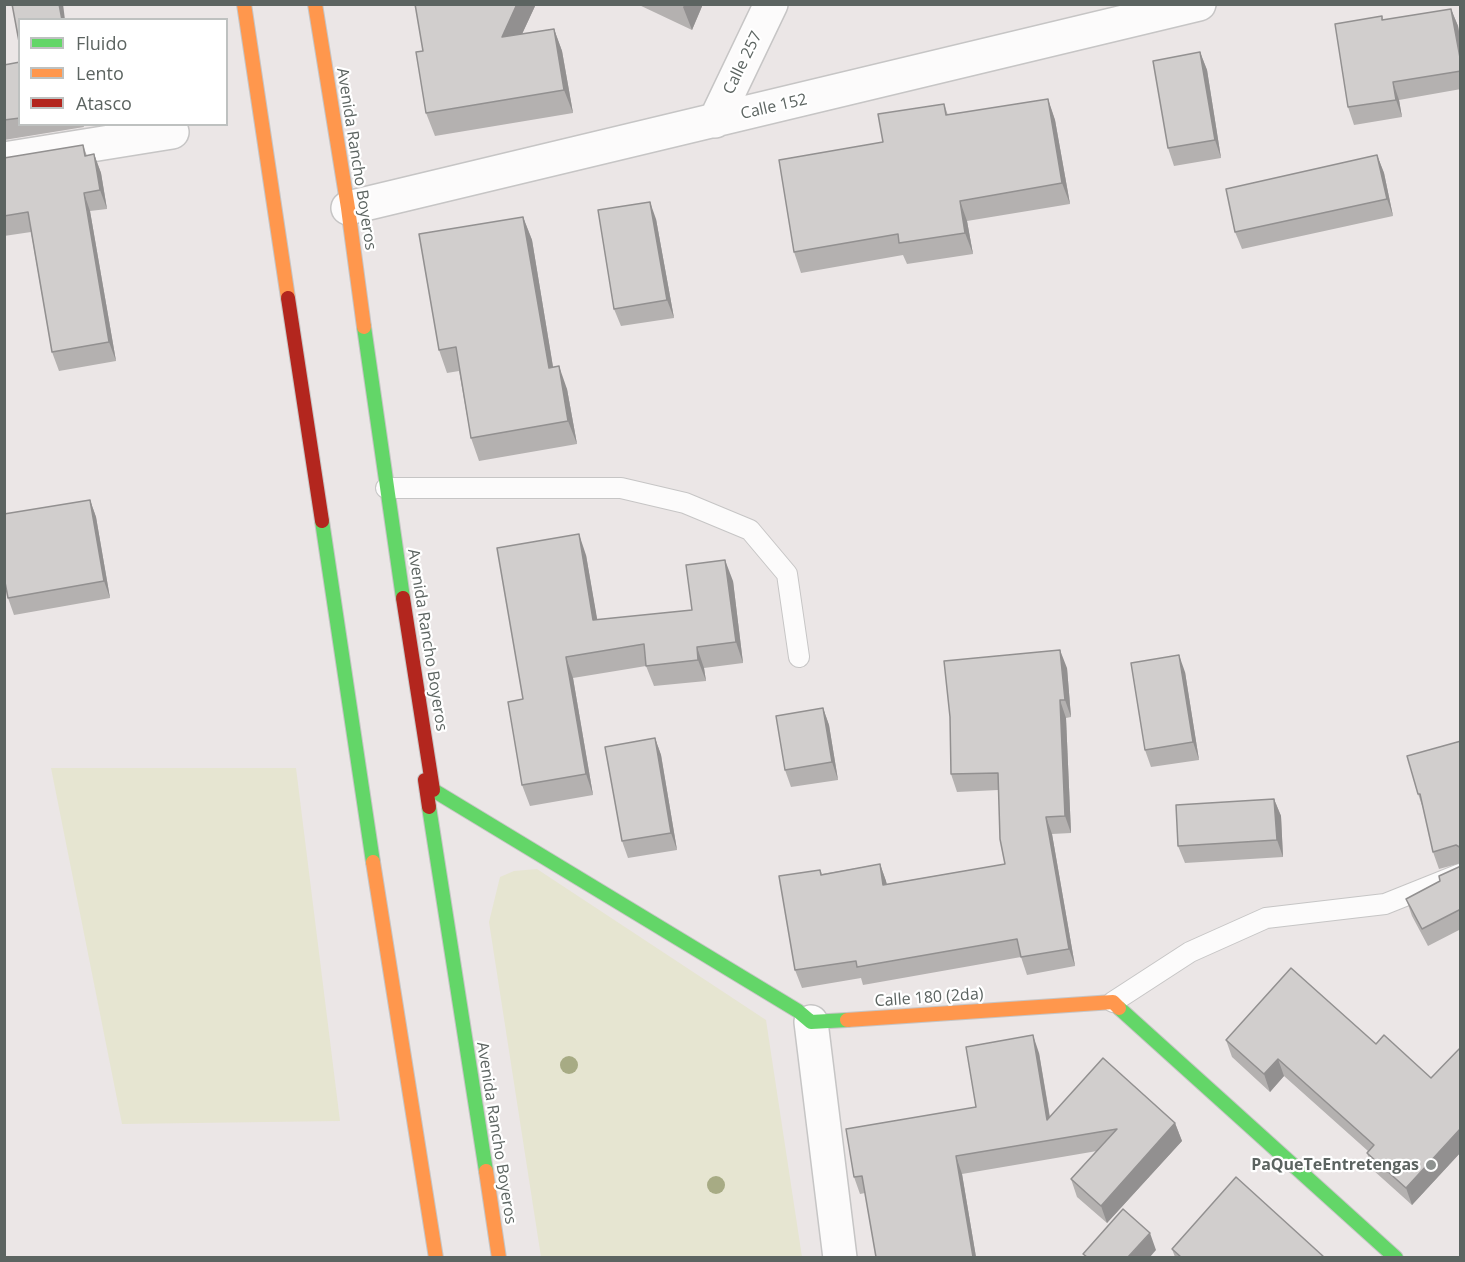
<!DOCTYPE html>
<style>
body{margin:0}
#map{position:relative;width:1465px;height:1262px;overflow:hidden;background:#ebe6e6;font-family:"Open Sans",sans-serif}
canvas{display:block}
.frame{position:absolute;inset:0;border:6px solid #5c6461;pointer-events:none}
.legend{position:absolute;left:18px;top:18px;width:210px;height:108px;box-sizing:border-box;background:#fff;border:2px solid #bec1c0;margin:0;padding:8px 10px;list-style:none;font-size:18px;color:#5c6461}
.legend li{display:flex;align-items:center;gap:12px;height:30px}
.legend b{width:30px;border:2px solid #bec1c0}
</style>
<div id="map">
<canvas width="1465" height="1262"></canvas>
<div class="frame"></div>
<ul class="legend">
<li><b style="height:8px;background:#63d668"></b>Fluido</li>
<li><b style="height:8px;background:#ff974d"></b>Lento</li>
<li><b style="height:8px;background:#b3261e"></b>Atasco</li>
</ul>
</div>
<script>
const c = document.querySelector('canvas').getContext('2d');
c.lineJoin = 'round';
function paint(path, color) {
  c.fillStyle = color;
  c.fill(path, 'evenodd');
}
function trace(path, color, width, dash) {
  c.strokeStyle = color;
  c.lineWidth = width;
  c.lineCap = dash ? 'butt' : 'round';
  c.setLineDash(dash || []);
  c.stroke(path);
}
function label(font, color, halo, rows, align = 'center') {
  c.font = font + ' "Open Sans",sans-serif';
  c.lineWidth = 4.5;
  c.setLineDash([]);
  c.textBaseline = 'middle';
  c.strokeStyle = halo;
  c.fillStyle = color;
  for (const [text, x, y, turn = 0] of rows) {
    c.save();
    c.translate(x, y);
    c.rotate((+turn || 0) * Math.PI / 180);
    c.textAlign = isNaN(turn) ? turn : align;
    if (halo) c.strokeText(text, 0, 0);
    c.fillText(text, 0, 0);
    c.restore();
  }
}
const green = new Path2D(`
 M 51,768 L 296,768 L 340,1121 L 122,1124 Z
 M 537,869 L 766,1020 L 802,1257 L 541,1257 L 489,922 L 500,877 L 514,871 Z`);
const lane = new Path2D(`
 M 386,488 L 621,488 L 685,503 L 750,530 L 787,574 L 799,657
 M 1113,1002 L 1190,952 L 1266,918 L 1385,904 L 1460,874`);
const street = new Path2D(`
 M 715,121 L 771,4
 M 4,159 L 172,132
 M 348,208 L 1199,4
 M 811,1022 L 840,1258`);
const fast = new Path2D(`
 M 364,327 L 403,598
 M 322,521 L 373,862
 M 433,790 L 798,1011 L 811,1022 L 847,1020
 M 429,807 L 486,1171
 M 1119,1008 L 1396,1258`);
const slow = new Path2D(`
 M 244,4 L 288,298
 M 315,4 L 348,208 L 364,327
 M 373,862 L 436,1258
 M 847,1020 L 1113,1002 L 1119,1008
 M 486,1171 L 499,1258`);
const jam = new Path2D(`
 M 288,298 L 322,521
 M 403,598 L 433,790 L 425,780 L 429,807`);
const trees = [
 [569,1065],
 [716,1185]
];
const wall = new Path2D(`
 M 415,4 L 536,4 L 522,34 L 554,29 L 562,51 L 573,113 L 435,136 L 426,113 L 423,51 Z
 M 637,4 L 703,4 L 692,30 Z
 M 1451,9 L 1458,26 L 1461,43 L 1461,89 L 1399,100 L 1402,117 L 1354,125 L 1348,107 L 1382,16 L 1383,20 Z
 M 1200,52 L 1207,70 L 1221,158 L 1174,166 L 1168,148 Z
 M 20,62 L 20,124 L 83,124 L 84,127 L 4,140 L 4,65 Z
 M 1048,99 L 1055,120 L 1070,204 L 967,221 L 973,254 L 907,264 L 903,255 L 801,273 L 794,252 L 883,142 L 944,104 L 948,115 Z
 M 83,145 L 87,156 L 94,154 L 101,173 L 107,209 L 90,211 L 116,361 L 59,371 L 52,352 L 31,232 L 4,236 L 4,158 Z
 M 1377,155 L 1384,173 L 1393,216 L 1242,249 L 1235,232 Z
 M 523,217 L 532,240 L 553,367 L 567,389 L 577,444 L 479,461 L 471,438 L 459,371 L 447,373 L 439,350 Z
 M 656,219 L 674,318 L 621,326 L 614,309 Z
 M 90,500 L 96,517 L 110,598 L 14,615 L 8,598 Z
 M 586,555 L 597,620 L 692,610 L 733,581 L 743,663 L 704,668 L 706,681 L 654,686 L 646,666 L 573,678 L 593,795 L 530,806 L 522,785 L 523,699 Z
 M 1067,668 L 1071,717 L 1066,718 L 1071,833 L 1052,834 L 1075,966 L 1027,975 L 1021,957 L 863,985 L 861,978 L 802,988 L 795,970 L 820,870 L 822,874 L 880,864 L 887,884 L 1005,864 L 998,790 L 957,792 L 951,774 Z
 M 1185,672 L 1199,760 L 1151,767 L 1145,750 Z
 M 823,708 L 829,725 L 838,780 L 791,787 L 785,770 Z
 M 655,738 L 661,755 L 677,850 L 628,858 L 622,841 Z
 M 1461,741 L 1461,863 L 1439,869 L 1433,852 L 1424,811 L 1418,794 Z
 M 1274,799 L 1281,816 L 1283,857 L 1185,863 L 1178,846 Z
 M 1461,866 L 1461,929 L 1428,946 L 1412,916 L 1406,899 L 1440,881 Z
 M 1226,1040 L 1376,1044 L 1431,1078 L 1461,1047 L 1461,1152 L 1412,1205 L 1373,1170 L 1367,1153 L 1368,1151 L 1284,1076 L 1270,1092 L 1232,1057 Z
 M 1039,1053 L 1050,1117 L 1175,1123 L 1182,1141 L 1107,1223 L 1077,1197 L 1071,1179 L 1097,1151 L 962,1174 L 976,1257 L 876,1257 L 865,1193 L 860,1194 L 854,1177 L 976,1107 Z
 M 1172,1249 L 1324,1257 L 1175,1257 Z`);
const shadedWall = new Path2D(`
 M 59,4 L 63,4 L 65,20 L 62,20 Z
 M 517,4 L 536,4 L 510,60 L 502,37 Z
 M 685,4 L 703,4 L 692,30 L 683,7 Z
 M 1451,9 L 1458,26 L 1461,43 L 1461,63 Z
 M 554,29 L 562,51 L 573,113 L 564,90 Z
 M 1200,52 L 1207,70 L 1221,158 L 1215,140 Z
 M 1393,82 L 1399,100 L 1402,117 L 1396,100 Z
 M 1048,99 L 1055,120 L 1070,204 L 1062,183 Z
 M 94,154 L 101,173 L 107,209 L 100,190 Z
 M 1377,155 L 1384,173 L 1393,216 L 1387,199 Z
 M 84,193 L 90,211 L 116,361 L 109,342 Z
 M 960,201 L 967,221 L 973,254 L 965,233 Z
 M 650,202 L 656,219 L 674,318 L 667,300 Z
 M 523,217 L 532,240 L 557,391 L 549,368 Z
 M 559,366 L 567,389 L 577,444 L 568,421 Z
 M 90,500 L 96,517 L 110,598 L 104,581 Z
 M 579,534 L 586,555 L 601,641 L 593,620 Z
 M 725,560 L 733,581 L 743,663 L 736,642 Z
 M 697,647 L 704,668 L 706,681 L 698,660 Z
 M 1060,650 L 1067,668 L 1071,717 L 1065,700 Z
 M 1179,655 L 1185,672 L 1199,760 L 1193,742 Z
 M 566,657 L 573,678 L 593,795 L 586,774 Z
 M 1060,700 L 1066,718 L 1071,833 L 1065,816 Z
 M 823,708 L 829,725 L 838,780 L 832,762 Z
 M 655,738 L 661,755 L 677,850 L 671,833 Z
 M 1274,799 L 1281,816 L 1283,857 L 1277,840 Z
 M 1046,817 L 1052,834 L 1075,966 L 1069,949 Z
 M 880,864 L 886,881 L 890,902 L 883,885 Z
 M 1033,1035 L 1039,1053 L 1053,1137 L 1047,1120 Z
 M 1278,1059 L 1284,1076 L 1270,1092 L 1264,1074 Z
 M 1175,1123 L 1182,1141 L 1107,1223 L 1101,1206 Z
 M 1461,1128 L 1461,1152 L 1412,1205 L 1406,1188 Z
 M 956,1156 L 962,1174 L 976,1257 L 973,1257 Z
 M 1150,1233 L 1156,1250 L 1150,1257 L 1128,1257 Z`);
const building = new Path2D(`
 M 12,4 L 59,4 L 62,20 L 20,20 L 20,47 Z
 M 415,4 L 517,4 L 502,37 L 554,29 L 564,90 L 426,113 L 416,52 L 423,51 Z
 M 1451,9 L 1461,63 L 1461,71 L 1393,82 L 1396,100 L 1348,107 L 1335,24 L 1382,16 L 1382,20 Z
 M 1200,52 L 1215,140 L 1168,148 L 1153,61 Z
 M 20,62 L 20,118 L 4,120 L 4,65 Z
 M 1048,99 L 1062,183 L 960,201 L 965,233 L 899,243 L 898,234 L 794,252 L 779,160 L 883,142 L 878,114 L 944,104 L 946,115 Z
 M 83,145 L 85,156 L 94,154 L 100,190 L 84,193 L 109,342 L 52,352 L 28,212 L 4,216 L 4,158 Z
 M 1377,155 L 1387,199 L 1235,232 L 1226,189 Z
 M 650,202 L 667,300 L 614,309 L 598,210 Z
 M 523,217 L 549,368 L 559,366 L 568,421 L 471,438 L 456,347 L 439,350 L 419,234 Z
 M 90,500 L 104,581 L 8,598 L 4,577 L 4,514 Z
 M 579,534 L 593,620 L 692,610 L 686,565 L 725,560 L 736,642 L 697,647 L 698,660 L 646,666 L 644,644 L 566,657 L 586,774 L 522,785 L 508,702 L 523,699 L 497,548 Z
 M 1060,650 L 1065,700 L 1060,700 L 1065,816 L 1046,817 L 1069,949 L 1021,957 L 1017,939 L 857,967 L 856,961 L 795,970 L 779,876 L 820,870 L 821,875 L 880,864 L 883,885 L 1005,864 L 1000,839 L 998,773 L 951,774 L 950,717 L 944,661 Z
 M 1179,655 L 1193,742 L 1145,750 L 1131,663 Z
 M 823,708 L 832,762 L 785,770 L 776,716 Z
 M 655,738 L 671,833 L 622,841 L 605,747 Z
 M 1461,741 L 1461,848 L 1456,845 L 1433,852 L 1420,794 L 1418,794 L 1407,756 Z
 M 1274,799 L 1277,840 L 1178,846 L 1176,805 Z
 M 1461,866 L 1461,909 L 1422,929 L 1406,899 L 1440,881 L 1439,876 Z
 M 1291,968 L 1376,1044 L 1384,1035 L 1431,1078 L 1461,1047 L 1461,1128 L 1406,1188 L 1367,1153 L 1374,1145 L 1278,1059 L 1264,1074 L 1226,1040 Z
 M 1033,1035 L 1047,1120 L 1103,1058 L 1175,1123 L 1101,1206 L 1071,1179 L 1117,1129 L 956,1156 L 973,1257 L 876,1257 L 862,1176 L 854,1177 L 846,1129 L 976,1107 L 966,1047 Z
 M 1236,1177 L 1324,1257 L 1181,1257 L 1172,1249 Z
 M 1123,1209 L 1150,1233 L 1128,1257 L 1087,1257 L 1083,1254 Z`);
const markers = [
 [1431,1165,6,"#8e9290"]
];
const streetNames = [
 ["Calle 257",743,63,-64],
 ["Calle 152",774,107,-13],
 ["Avenida Rancho Boyeros",356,159,81],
 ["Avenida Rancho Boyeros",427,640,81],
 ["Calle 180 (2da)",929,998,-4],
 ["Avenida Rancho Boyeros",496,1133,81]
];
const poiNames = [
 ["PaQueTeEntretengas",1419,1165]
];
paint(green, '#e6e5d1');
trace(lane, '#c6c5c5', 22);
trace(street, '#c6c5c5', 36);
trace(fast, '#c6c5c5', 16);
trace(slow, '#c6c5c5', 16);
trace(jam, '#c6c5c5', 16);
trace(lane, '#fcfbfb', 20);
trace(street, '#fcfbfb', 33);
trace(fast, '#63d668', 14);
trace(slow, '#ff974d', 14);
trace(jam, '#b3261e', 14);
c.fillStyle = '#a7ab84';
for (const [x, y] of trees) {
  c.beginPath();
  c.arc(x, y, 9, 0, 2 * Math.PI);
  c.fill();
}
paint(wall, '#b4b1b0');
paint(shadedWall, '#929090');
paint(building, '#d1cecd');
trace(building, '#929090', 1.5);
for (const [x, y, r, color] of markers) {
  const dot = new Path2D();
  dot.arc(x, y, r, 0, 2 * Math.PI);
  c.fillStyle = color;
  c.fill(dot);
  trace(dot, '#fff', 2);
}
label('16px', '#5c6461', '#fff', streetNames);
label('bold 16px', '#5c6461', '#fff', poiNames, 'right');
</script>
